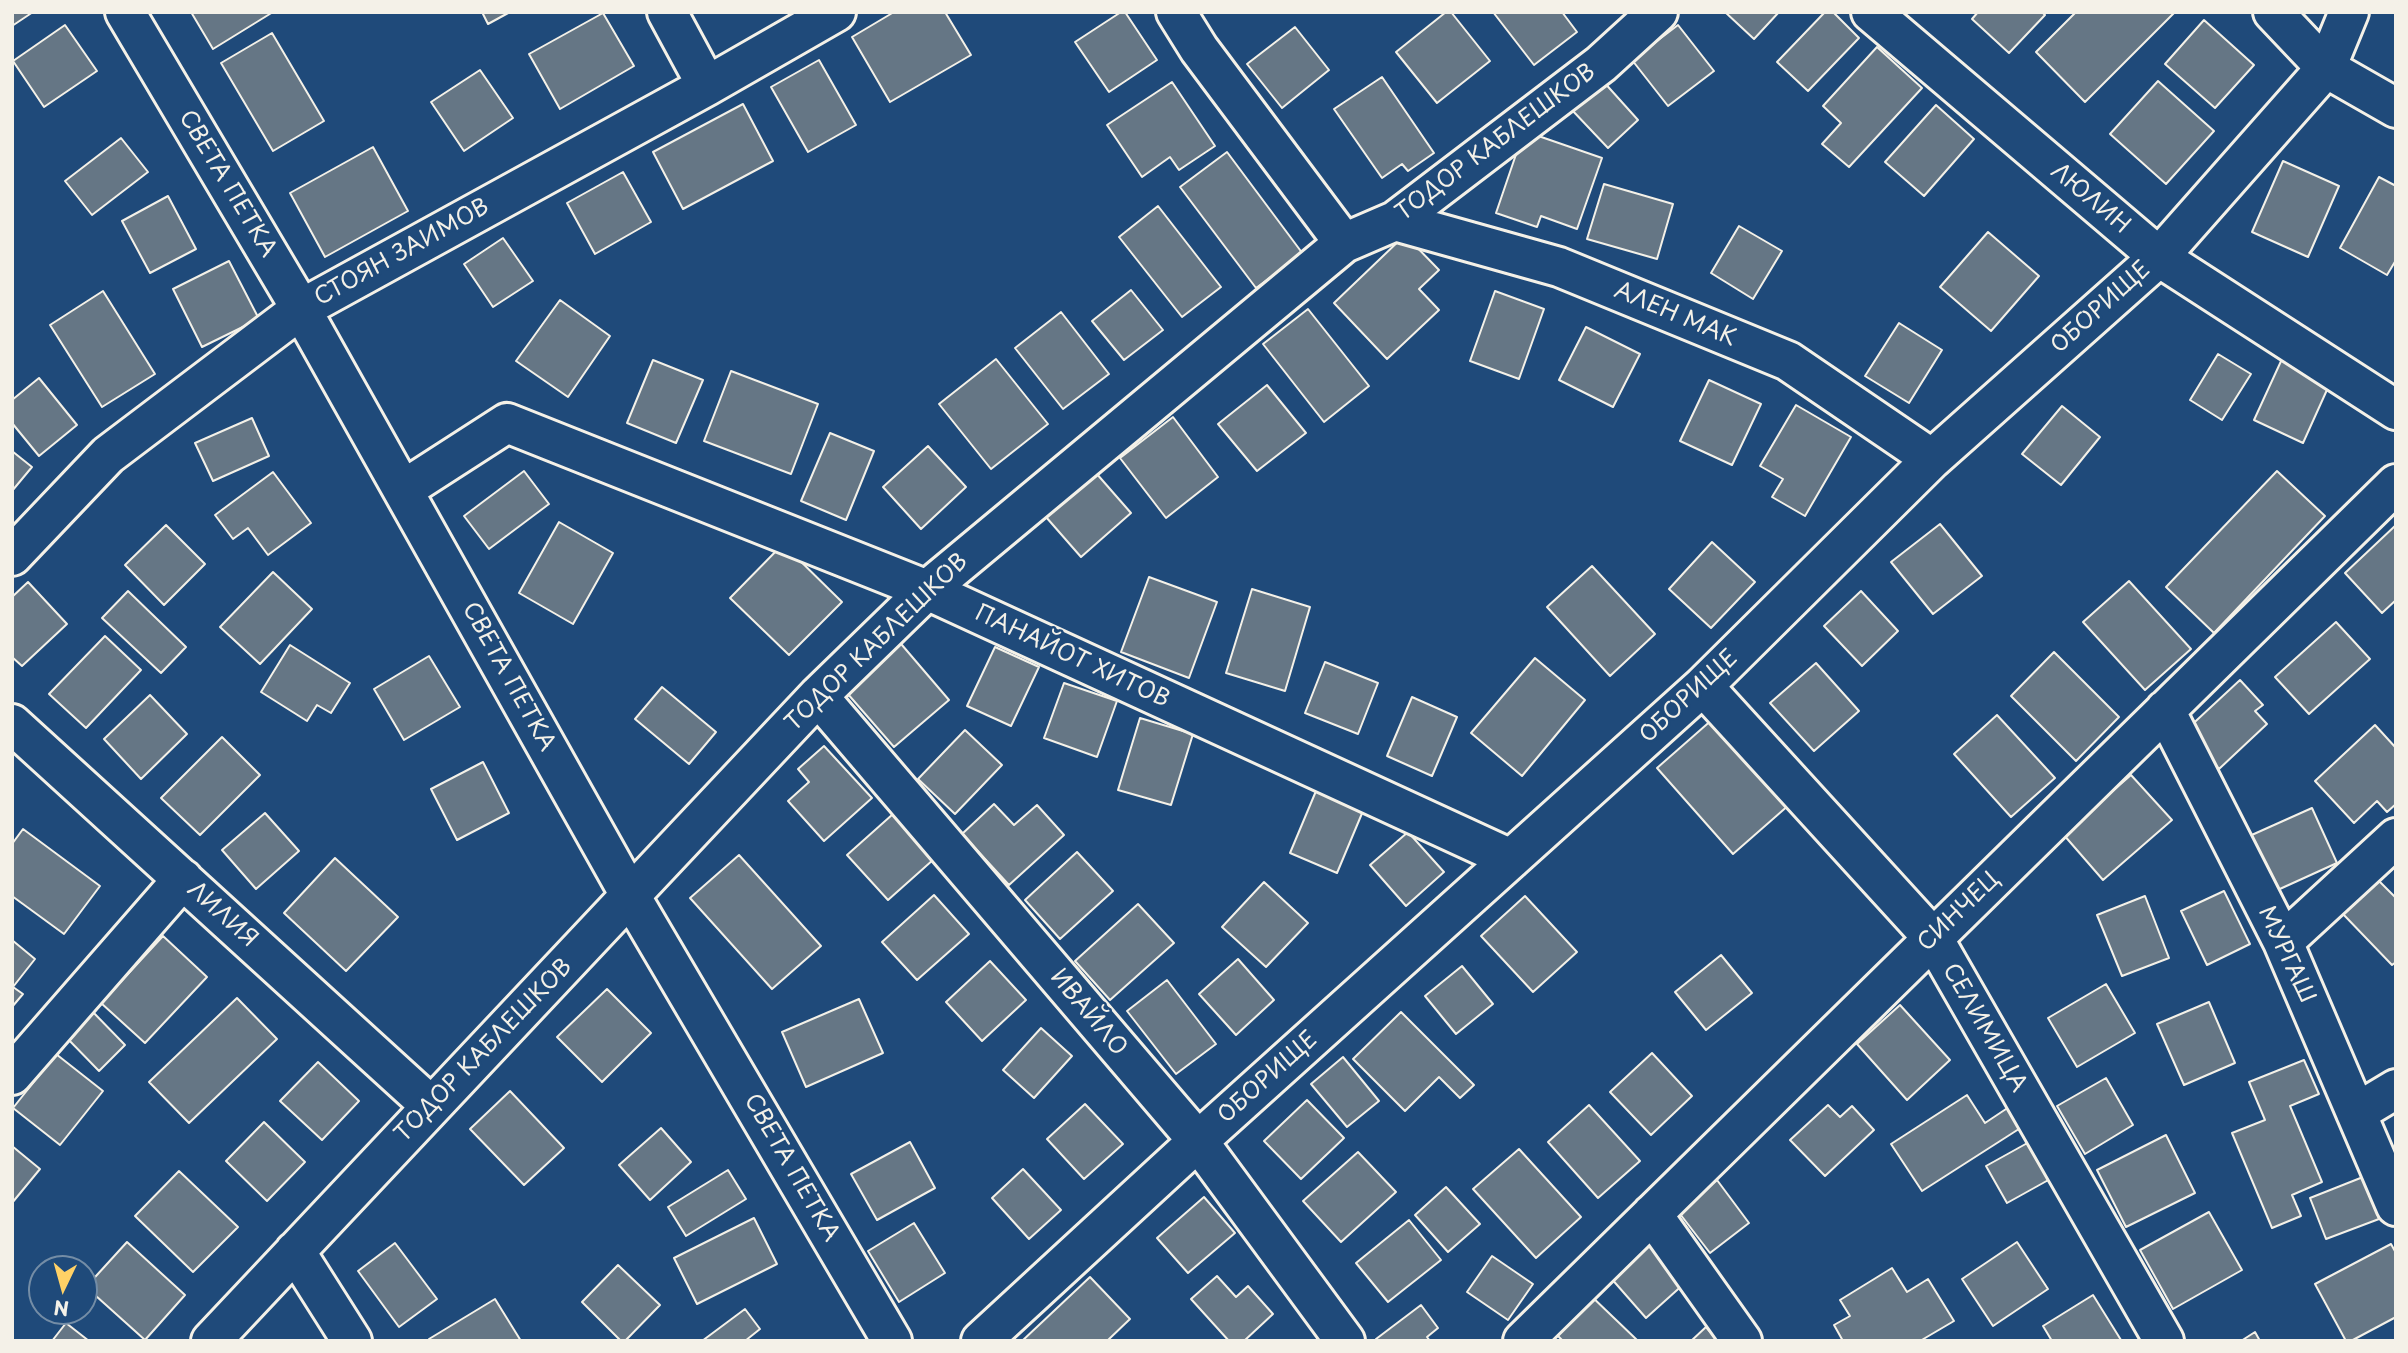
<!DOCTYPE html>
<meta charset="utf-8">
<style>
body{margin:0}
#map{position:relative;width:2408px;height:1353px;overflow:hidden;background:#1f4a7a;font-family:"Playpen Sans",sans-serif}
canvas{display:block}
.frame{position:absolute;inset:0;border:14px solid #f4f1e8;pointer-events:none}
.north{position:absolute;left:28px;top:1255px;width:70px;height:70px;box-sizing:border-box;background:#1f4a7a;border:2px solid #748da6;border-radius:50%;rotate:185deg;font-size:19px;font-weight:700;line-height:28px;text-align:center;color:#f4f1e8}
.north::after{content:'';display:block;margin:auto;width:24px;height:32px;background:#ffd166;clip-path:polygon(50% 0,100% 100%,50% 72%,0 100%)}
</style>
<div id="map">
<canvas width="2408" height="1353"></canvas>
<div class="frame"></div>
<div class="north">N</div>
</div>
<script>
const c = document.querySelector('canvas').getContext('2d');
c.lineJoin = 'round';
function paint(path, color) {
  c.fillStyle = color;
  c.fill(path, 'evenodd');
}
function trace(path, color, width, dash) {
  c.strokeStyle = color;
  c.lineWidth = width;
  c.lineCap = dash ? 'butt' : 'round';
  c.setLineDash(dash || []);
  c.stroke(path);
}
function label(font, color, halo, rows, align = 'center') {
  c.font = font + ' "Playpen Sans",sans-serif';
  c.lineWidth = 5;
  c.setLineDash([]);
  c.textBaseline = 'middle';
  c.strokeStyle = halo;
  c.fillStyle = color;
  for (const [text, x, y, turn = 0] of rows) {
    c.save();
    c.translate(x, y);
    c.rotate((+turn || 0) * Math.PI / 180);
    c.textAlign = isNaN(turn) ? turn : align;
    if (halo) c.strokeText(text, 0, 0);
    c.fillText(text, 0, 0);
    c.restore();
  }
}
const building = new Path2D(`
 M 12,12 L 33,12 L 12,26 Z
 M 191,12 L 273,12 L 213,49 Z
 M 482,12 L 510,12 L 488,24 Z
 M 894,12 L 945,12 L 971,55 L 890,102 L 852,37 Z
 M 1121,12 L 1125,12 L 1157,60 L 1109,92 L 1075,42 Z
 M 1446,12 L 1451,12 L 1490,61 L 1437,103 L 1396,52 Z
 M 1493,12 L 1562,12 L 1577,32 L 1534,65 Z
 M 1725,12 L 1779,12 L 1754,39 Z
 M 1825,12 L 1833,12 L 1859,38 L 1808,91 L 1777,62 Z
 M 1978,12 L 2042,12 L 2045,15 L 2009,53 L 1972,19 Z
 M 2076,12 L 2175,12 L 2085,102 L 2036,52 Z
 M 603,13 L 634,66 L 560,109 L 529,54 Z
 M 2204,20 L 2254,65 L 2215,108 L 2165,64 Z
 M 65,25 L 97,71 L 44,107 L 13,61 Z
 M 1678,25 L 1714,71 L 1668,106 L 1632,60 Z
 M 1295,27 L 1329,70 L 1282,108 L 1247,64 Z
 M 272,33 L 324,121 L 273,151 L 221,63 Z
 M 1877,47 L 1922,88 L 1849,167 L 1822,144 L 1841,123 L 1823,106 Z
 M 819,60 L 856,125 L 808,152 L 771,87 Z
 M 480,70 L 513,118 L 464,151 L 431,102 Z
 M 1382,77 L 1434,153 L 1408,171 L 1402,164 L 1382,178 L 1334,109 Z
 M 1602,80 L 1638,120 L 1608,148 L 1571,109 Z
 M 2158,81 L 2214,131 L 2166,184 L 2110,134 Z
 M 1172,82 L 1215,146 L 1179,170 L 1170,157 L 1142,177 L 1107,125 Z
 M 743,104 L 773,161 L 683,209 L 653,152 Z
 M 1936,105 L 1974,139 L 1924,196 L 1885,162 Z
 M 1524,131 L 1602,158 L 1577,229 L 1541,216 L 1537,227 L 1496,213 Z
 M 121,138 L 148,172 L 92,215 L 65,181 Z
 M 373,147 L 408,211 L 325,257 L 290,193 Z
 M 1227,152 L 1303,254 L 1256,288 L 1180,187 Z
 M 2283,161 L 2339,186 L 2308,257 L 2252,232 Z
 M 623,172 L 651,222 L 595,254 L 567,203 Z
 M 2379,177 L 2396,186 L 2396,260 L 2387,275 L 2340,248 Z
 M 1604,184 L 1673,204 L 1657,259 L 1587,239 Z
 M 168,196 L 196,249 L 150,273 L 122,221 Z
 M 1158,206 L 1221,287 L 1182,317 L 1119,237 Z
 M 1739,226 L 1782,251 L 1753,299 L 1711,273 Z
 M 1988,232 L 2039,276 L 1991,331 L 1940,287 Z
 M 1405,235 L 1439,270 L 1419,289 L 1439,310 L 1387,359 L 1334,303 Z
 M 503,238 L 533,281 L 493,307 L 464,264 Z
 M 229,261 L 259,319 L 202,347 L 173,289 Z
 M 1131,290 L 1163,330 L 1124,360 L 1092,321 Z
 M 103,291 L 155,374 L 102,407 L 50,325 Z
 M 1495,291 L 1544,309 L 1519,379 L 1470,361 Z
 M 560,300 L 610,336 L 568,397 L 516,361 Z
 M 1308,309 L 1369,386 L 1324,422 L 1263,344 Z
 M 1061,312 L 1109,374 L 1063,409 L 1015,348 Z
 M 1899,323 L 1942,350 L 1909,403 L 1865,376 Z
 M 1586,327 L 1640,354 L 1613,407 L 1559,380 Z
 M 2218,354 L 2251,374 L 2222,420 L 2190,400 Z
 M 996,359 L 1048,424 L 991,469 L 939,404 Z
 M 2282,359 L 2331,381 L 2303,443 L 2254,420 Z
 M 653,360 L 703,380 L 676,443 L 627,423 Z
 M 731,371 L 818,404 L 791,474 L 704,441 Z
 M 39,378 L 77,425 L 39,456 L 12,423 L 12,400 Z
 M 1709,380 L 1761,404 L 1732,465 L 1680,441 Z
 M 1267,385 L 1306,433 L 1257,471 L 1218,424 Z
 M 1796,405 L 1851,437 L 1805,516 L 1772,497 L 1783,479 L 1760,466 Z
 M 2062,406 L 2100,437 L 2061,485 L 2022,454 Z
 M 1173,417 L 1218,477 L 1166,518 L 1120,458 Z
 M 252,418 L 269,456 L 213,481 L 195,443 Z
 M 830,433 L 874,451 L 846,520 L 801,501 Z
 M 928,446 L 966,487 L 921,529 L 883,487 Z
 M 12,451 L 32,467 L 12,491 Z
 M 524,471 L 549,504 L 489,549 L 464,516 Z
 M 2277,471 L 2325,516 L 2214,633 L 2166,587 Z
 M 273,472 L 311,523 L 268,555 L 248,528 L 233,539 L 215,515 Z
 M 1096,473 L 1131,513 L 1081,557 L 1046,517 Z
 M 559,522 L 613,553 L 573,624 L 519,593 Z
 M 1940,524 L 1982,576 L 1933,614 L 1891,562 Z
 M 166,525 L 205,564 L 164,605 L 125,565 Z
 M 2396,525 L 2396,600 L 2382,613 L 2345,573 Z
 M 1712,542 L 1755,582 L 1711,628 L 1669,589 Z
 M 783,544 L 842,602 L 789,655 L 730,598 Z
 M 1592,566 L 1655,634 L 1610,676 L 1547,607 Z
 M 273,572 L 312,609 L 260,664 L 220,627 Z
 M 1149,577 L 1217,602 L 1189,678 L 1121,652 Z
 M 2129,581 L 2191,649 L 2145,690 L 2083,622 Z
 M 28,582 L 67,624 L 22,666 L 12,657 L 12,597 Z
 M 1252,589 L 1310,607 L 1285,691 L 1226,673 Z
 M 128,591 L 186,647 L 161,673 L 102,618 Z
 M 1861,591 L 1898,631 L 1862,666 L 1824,626 Z
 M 2336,622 L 2370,659 L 2309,714 L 2275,677 Z
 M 105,636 L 141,670 L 86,728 L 49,694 Z
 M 896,638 L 949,700 L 894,747 L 840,685 Z
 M 290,645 L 350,683 L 331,713 L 317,705 L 307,721 L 261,692 Z
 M 995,647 L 1039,667 L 1011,726 L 967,706 Z
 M 2054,652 L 2119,717 L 2076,761 L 2011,696 Z
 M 429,656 L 460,707 L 404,740 L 374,689 Z
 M 1535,658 L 1585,700 L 1522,776 L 1471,733 Z
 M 1325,662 L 1378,683 L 1358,734 L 1305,713 Z
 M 1816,663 L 1859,711 L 1814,751 L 1770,703 Z
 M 2240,680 L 2263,705 L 2255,711 L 2267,724 L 2219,769 L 2184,732 Z
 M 1064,683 L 1117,701 L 1097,757 L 1044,738 Z
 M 662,687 L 716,732 L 689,764 L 635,719 Z
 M 150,695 L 187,734 L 141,779 L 104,739 Z
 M 1412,697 L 1457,717 L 1432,776 L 1387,756 Z
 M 1997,715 L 2055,778 L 2011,817 L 1954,754 Z
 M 1140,718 L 1193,734 L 1171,805 L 1118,790 Z
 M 1714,718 L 1790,804 L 1733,854 L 1657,768 Z
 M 2375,725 L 2396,748 L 2396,804 L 2387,812 L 2377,801 L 2354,823 L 2315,781 Z
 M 965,730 L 1002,765 L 955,814 L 918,779 Z
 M 222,737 L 260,775 L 200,835 L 161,798 Z
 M 824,746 L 872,798 L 824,841 L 788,801 L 809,782 L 798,769 Z
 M 483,762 L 509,813 L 457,840 L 431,789 Z
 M 2131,775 L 2172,820 L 2103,880 L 2063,834 Z
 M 1316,791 L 1363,811 L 1337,873 L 1290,853 Z
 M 994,804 L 1014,825 L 1037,805 L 1064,835 L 1009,885 L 962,834 Z
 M 2312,808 L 2337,863 L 2271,893 L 2245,838 Z
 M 265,813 L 299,851 L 256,889 L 222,850 Z
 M 893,814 L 934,859 L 888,900 L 847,855 Z
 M 23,829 L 100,886 L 64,934 L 12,896 L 12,844 Z
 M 1408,832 L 1444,872 L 1406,906 L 1370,865 Z
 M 1077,852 L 1113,891 L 1060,939 L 1025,900 Z
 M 739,855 L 821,946 L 772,989 L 690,898 Z
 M 335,858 L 398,917 L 346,971 L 284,913 Z
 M 2377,879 L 2396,898 L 2396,962 L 2392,965 L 2342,913 Z
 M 1264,882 L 1308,923 L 1266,967 L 1222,927 Z
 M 2224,891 L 2250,944 L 2207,965 L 2181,911 Z
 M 934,895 L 969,934 L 917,980 L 882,942 Z
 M 1525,896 L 1577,952 L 1533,992 L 1481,936 Z
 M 2145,896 L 2169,958 L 2122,976 L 2097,915 Z
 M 1138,904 L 1174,943 L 1110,1000 L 1075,961 Z
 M 163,936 L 207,977 L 145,1043 L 101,1003 Z
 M 12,940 L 35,959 L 13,987 L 23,994 L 12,1007 Z
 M 1721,955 L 1752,993 L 1706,1030 L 1675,992 Z
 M 1238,959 L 1274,1000 L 1236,1035 L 1199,994 Z
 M 990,961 L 1026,1000 L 982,1041 L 946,1002 Z
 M 1462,966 L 1493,1004 L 1456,1034 L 1425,996 Z
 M 1167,980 L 1216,1044 L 1176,1074 L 1127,1011 Z
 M 2106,984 L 2135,1033 L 2077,1067 L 2048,1018 Z
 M 607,989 L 651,1033 L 602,1082 L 557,1037 Z
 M 237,998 L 277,1039 L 189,1123 L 149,1082 Z
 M 859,999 L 883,1053 L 806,1087 L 782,1032 Z
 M 2209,1002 L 2235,1063 L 2184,1085 L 2157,1024 Z
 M 1900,1005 L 1950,1060 L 1907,1100 L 1857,1044 Z
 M 90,1009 L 125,1045 L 99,1071 L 64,1035 Z
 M 1401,1012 L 1474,1085 L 1460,1098 L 1439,1077 L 1405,1111 L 1353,1059 Z
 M 1041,1028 L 1072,1056 L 1034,1098 L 1003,1070 Z
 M 1652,1053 L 1692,1096 L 1651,1135 L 1610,1092 Z
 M 56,1054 L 103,1091 L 60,1145 L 13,1108 Z
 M 1343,1057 L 1379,1101 L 1347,1127 L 1311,1084 Z
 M 2304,1060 L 2319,1094 L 2290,1106 L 2322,1182 L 2292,1195 L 2301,1216 L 2272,1228 L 2232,1133 L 2265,1120 L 2249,1082 Z
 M 318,1062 L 359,1101 L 322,1140 L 280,1101 Z
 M 2106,1078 L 2133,1125 L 2085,1154 L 2057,1106 Z
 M 510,1091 L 564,1148 L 524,1185 L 470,1129 Z
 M 1967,1095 L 1985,1123 L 2009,1107 L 2022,1127 L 1922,1191 L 1891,1144 Z
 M 1307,1100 L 1344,1138 L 1301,1179 L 1264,1141 Z
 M 1085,1104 L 1123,1144 L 1084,1179 L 1047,1139 Z
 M 1589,1105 L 1640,1161 L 1598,1198 L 1548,1142 Z
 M 1828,1105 L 1840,1117 L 1852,1106 L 1874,1130 L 1825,1176 L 1790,1140 Z
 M 264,1122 L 305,1162 L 267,1201 L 226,1161 Z
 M 661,1128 L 691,1162 L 650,1200 L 619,1165 Z
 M 2166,1135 L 2195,1193 L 2126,1227 L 2097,1170 Z
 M 2031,1141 L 2052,1178 L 2007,1203 L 1986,1166 Z
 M 910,1142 L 935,1188 L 877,1220 L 851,1174 Z
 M 12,1146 L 40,1169 L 12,1203 Z
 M 1519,1149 L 1581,1217 L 1536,1258 L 1473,1189 Z
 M 1358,1152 L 1396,1192 L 1341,1242 L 1303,1201 Z
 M 1023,1169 L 1061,1210 L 1029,1239 L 992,1198 Z
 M 728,1170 L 746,1199 L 686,1236 L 668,1207 Z
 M 179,1171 L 238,1227 L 193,1272 L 135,1216 Z
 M 2363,1177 L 2379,1219 L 2326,1239 L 2310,1198 Z
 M 1717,1180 L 1749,1223 L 1710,1253 L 1677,1210 Z
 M 1446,1187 L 1480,1224 L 1448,1252 L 1415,1215 Z
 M 1204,1197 L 1235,1233 L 1188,1273 L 1157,1238 Z
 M 2209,1212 L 2242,1270 L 2173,1309 L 2140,1250 Z
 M 754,1218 L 777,1264 L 697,1304 L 674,1258 Z
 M 1409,1220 L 1441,1260 L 1388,1302 L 1356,1263 Z
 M 914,1223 L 945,1273 L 899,1302 L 868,1251 Z
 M 1649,1241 L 1686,1282 L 1646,1318 L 1610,1277 Z
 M 127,1242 L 185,1295 L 145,1340 L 86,1287 Z
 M 2017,1242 L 2048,1289 L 1993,1326 L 1962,1279 Z
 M 395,1243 L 437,1299 L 399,1327 L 358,1271 Z
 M 2391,1244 L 2396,1253 L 2396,1317 L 2351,1341 L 2346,1341 L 2315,1284 Z
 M 1492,1256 L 1533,1284 L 1508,1320 L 1467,1292 Z
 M 618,1265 L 660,1305 L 625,1341 L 621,1341 L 582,1302 Z
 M 1892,1268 L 1907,1292 L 1928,1279 L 1954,1321 L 1920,1341 L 1843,1341 L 1834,1325 L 1850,1316 L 1840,1300 Z
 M 1217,1276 L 1236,1297 L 1248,1286 L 1273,1314 L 1244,1341 L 1229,1341 L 1191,1299 Z
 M 1090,1277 L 1130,1319 L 1107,1341 L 1022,1341 Z
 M 1588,1293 L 1637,1340 L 1636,1341 L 1563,1341 L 1552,1330 Z
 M 2093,1295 L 2121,1340 L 2052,1341 L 2043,1326 Z
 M 495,1299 L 521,1341 L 430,1341 L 429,1339 Z
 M 1421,1305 L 1438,1328 L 1427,1337 L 1430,1341 L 1377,1341 L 1376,1339 Z
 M 745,1309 L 760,1329 L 745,1341 L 702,1341 Z
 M 66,1323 L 89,1341 L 52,1341 Z
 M 1706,1327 L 1718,1341 L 1691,1341 Z
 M 2255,1332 L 2260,1341 L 2241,1341 Z`);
const minor = new Path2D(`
 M 125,12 L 301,309 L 631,897 L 892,1341
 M 667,12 L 707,86
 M 1176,12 L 1199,49 L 1344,243
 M 1871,12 L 2159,257 L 2396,410
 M 2273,12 L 2326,68 L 2396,108
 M 1395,221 L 1559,267 L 1788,361 L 1932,459
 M 403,490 L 507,423 L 927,590 L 1511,859
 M 12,556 L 108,455 L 301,309 L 707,86 L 836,12
 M 1703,686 L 1933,938 L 2164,1341
 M 818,696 L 1198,1141 L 1345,1341
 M 2165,710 L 2283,942 L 2396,1206
 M 12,724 L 431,1106
 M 2283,942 L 2396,838
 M 12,1075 L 183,879
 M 2356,1113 L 2396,1089
 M 1652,1214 L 1742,1341
 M 295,1251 L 352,1341
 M 211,1341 L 818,696 L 927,590 L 1344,243 L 1395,221 L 1601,64 L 1658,12
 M 981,1341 L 1198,1141 L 1703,686 L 1932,459 L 2159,257 L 2326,68 L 2349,12
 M 1523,1341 L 2396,484`);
const streetNames = [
 ["ТОДОР КАБЛЕШКОВ",1496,143,-37],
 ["СВЕТА ПЕТКА",227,184,59],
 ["ЛЮЛИН",2090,199,40],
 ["СТОЯН ЗАИМОВ",402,253,-29],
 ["ОБОРИЩЕ",2101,308,-42],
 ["АЛЕН МАК",1675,315,23],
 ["ТОДОР КАБЛЕШКОВ",877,643,-44],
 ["ПАНАЙОТ ХИТОВ",1072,657,25],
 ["СВЕТА ПЕТКА",508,677,61],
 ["ОБОРИЩЕ",1689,697,-43],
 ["СИНЧЕЦ",1959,912,-44],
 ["ЛИЛИЯ",222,915,42],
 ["МУРГАШ",2286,955,65],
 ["ИВАЙЛО",1088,1013,50],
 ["СЕЛИМИЦА",1984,1028,60],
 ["ТОДОР КАБЛЕШКОВ",484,1051,-46],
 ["ОБОРИЩЕ",1268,1078,-42],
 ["СВЕТА ПЕТКА",791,1168,60]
];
paint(building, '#657685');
trace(building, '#f4f1e8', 2);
trace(minor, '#f4f1e8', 44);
trace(minor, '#1f4a7a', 38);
label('23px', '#f4f1e8', '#1f4a7a', streetNames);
</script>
